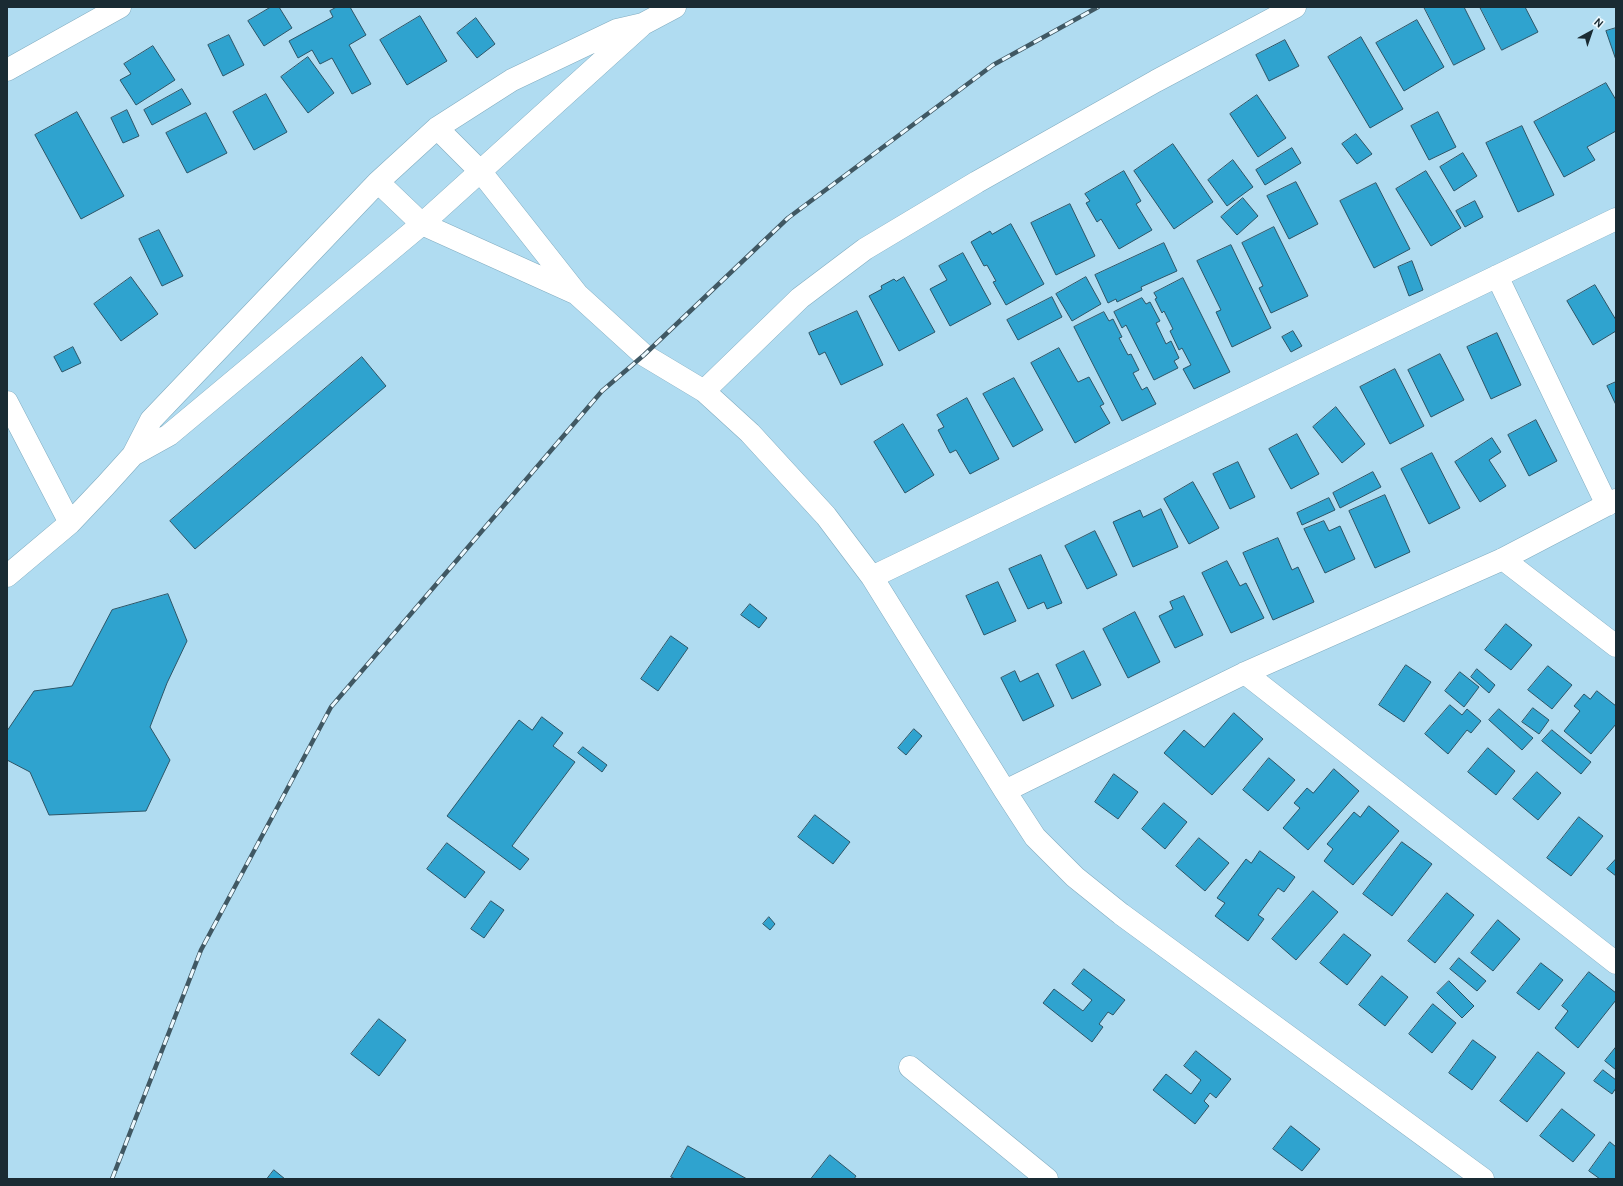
<!DOCTYPE html>
<style>
body{margin:0}
#map{position:relative;width:1623px;height:1186px;overflow:hidden;background:#b0dcf1;font-family:Cabin,sans-serif}
canvas{display:block}
.frame{position:absolute;inset:0;border:8px solid #1a2b33;pointer-events:none}
.north{position:absolute;left:1571px;top:12px;width:40px;height:40px;-webkit-text-stroke:3px #ebf8fe;paint-order:stroke;rotate:40deg;font-size:11px;font-weight:700;line-height:16px;text-align:center;color:#1a2b33}
.north::after{content:'';display:block;margin:auto;width:14px;height:18px;background:#1a2b33;clip-path:polygon(50% 0,100% 100%,50% 72%,0 100%)}
</style>
<div id="map">
<canvas width="1623" height="1186"></canvas>
<div class="frame"></div>
<div class="north">N</div>
</div>
<script>
const c = document.querySelector('canvas').getContext('2d');
c.lineJoin = 'round';
function paint(path, color) {
  c.fillStyle = color;
  c.fill(path, 'evenodd');
}
function trace(path, color, width, dash) {
  c.strokeStyle = color;
  c.lineWidth = width;
  c.lineCap = dash ? 'butt' : 'round';
  c.setLineDash(dash || []);
  c.stroke(path);
}
const building = new Path2D(`
 M 271,7 L 279,7 L 292,28 L 264,46 L 248,21 Z
 M 337,7 L 350,7 L 366,35 L 349,45 L 371,84 L 352,94 L 332,58 L 320,64 L 312,50 L 298,58 L 289,41 L 333,17 L 330,11 Z
 M 1424,7 L 1464,7 L 1485,49 L 1454,65 Z
 M 1480,7 L 1525,7 L 1538,32 L 1502,50 Z
 M 420,16 L 447,61 L 407,85 L 380,40 Z
 M 476,18 L 495,44 L 477,58 L 457,33 Z
 M 1417,20 L 1444,67 L 1404,91 L 1376,43 Z
 M 1616,28 L 1616,60 L 1606,31 Z
 M 229,35 L 244,65 L 223,76 L 208,45 Z
 M 1361,37 L 1403,109 L 1370,128 L 1328,57 Z
 M 1285,40 L 1299,66 L 1269,81 L 1256,55 Z
 M 153,46 L 175,80 L 136,105 L 120,80 L 131,74 L 124,64 Z
 M 308,57 L 334,93 L 308,113 L 281,77 Z
 M 1606,83 L 1616,100 L 1616,131 L 1587,147 L 1595,160 L 1564,177 L 1534,122 Z
 M 182,89 L 191,104 L 152,125 L 144,110 Z
 M 266,94 L 287,132 L 254,150 L 233,112 Z
 M 1257,95 L 1286,138 L 1258,157 L 1230,114 Z
 M 127,110 L 139,136 L 123,143 L 111,118 Z
 M 77,112 L 124,196 L 81,219 L 35,135 Z
 M 1438,112 L 1456,147 L 1429,160 L 1411,126 Z
 M 206,113 L 227,153 L 187,173 L 166,133 Z
 M 1522,126 L 1554,195 L 1518,212 L 1486,143 Z
 M 1356,134 L 1372,154 L 1357,164 L 1342,144 Z
 M 1173,144 L 1213,202 L 1174,229 L 1134,171 Z
 M 1292,148 L 1301,163 L 1265,185 L 1256,170 Z
 M 1463,153 L 1477,176 L 1454,191 L 1440,167 Z
 M 1233,160 L 1253,187 L 1227,206 L 1208,180 Z
 M 1124,171 L 1141,201 L 1136,204 L 1152,230 L 1119,249 L 1101,219 L 1097,222 L 1086,203 L 1090,201 L 1085,194 Z
 M 1426,171 L 1461,228 L 1431,246 L 1396,189 Z
 M 1296,182 L 1318,224 L 1289,239 L 1267,196 Z
 M 1376,183 L 1410,249 L 1374,268 L 1340,201 Z
 M 1243,198 L 1258,216 L 1237,235 L 1221,217 Z
 M 1475,201 L 1483,217 L 1465,227 L 1456,211 Z
 M 1070,204 L 1095,256 L 1056,275 L 1031,223 Z
 M 1011,224 L 1044,284 L 1006,305 L 993,282 L 996,281 L 987,265 L 984,266 L 971,242 L 990,231 L 992,234 Z
 M 1274,227 L 1308,296 L 1271,313 L 1259,288 L 1263,286 L 1242,243 Z
 M 159,230 L 183,276 L 162,286 L 139,239 Z
 M 1164,243 L 1177,271 L 1141,287 L 1142,290 L 1117,302 L 1116,299 L 1108,303 L 1095,275 Z
 M 1231,245 L 1271,328 L 1232,347 L 1216,312 L 1221,310 L 1197,261 Z
 M 963,253 L 991,304 L 950,326 L 930,289 L 947,280 L 939,266 Z
 M 1412,261 L 1423,290 L 1409,296 L 1398,267 Z
 M 131,277 L 158,314 L 121,341 L 94,304 Z
 M 904,277 L 935,332 L 899,351 L 869,296 L 882,289 L 881,286 L 894,279 L 896,281 Z
 M 1086,277 L 1101,304 L 1072,321 L 1056,294 Z
 M 1183,278 L 1230,372 L 1194,389 L 1183,369 L 1191,365 L 1182,348 L 1179,350 L 1170,331 L 1173,329 L 1164,311 L 1162,313 L 1155,299 L 1157,298 L 1154,293 Z
 M 1595,285 L 1616,320 L 1616,331 L 1593,345 L 1567,301 Z
 M 1052,297 L 1062,317 L 1018,340 L 1007,320 Z
 M 1142,298 L 1146,304 L 1150,302 L 1160,321 L 1156,323 L 1166,344 L 1171,341 L 1179,358 L 1174,361 L 1178,368 L 1154,380 L 1126,325 L 1122,328 L 1114,312 Z
 M 857,311 L 883,365 L 841,385 L 825,352 L 819,355 L 809,333 Z
 M 1104,312 L 1109,321 L 1113,319 L 1122,337 L 1119,338 L 1128,355 L 1131,354 L 1139,370 L 1133,373 L 1142,390 L 1147,387 L 1156,404 L 1122,421 L 1074,327 Z
 M 1293,331 L 1302,346 L 1291,352 L 1282,337 Z
 M 1497,333 L 1521,385 L 1491,399 L 1467,347 Z
 M 73,347 L 81,363 L 62,372 L 54,357 Z
 M 1059,348 L 1078,382 L 1089,377 L 1104,404 L 1100,406 L 1110,423 L 1075,443 L 1031,363 Z
 M 1440,354 L 1464,400 L 1431,417 L 1408,370 Z
 M 362,357 L 386,386 L 195,549 L 170,521 Z
 M 1395,369 L 1424,426 L 1390,444 L 1360,387 Z
 M 1014,378 L 1043,430 L 1013,447 L 983,394 Z
 M 1616,382 L 1616,405 L 1607,386 Z
 M 967,398 L 999,459 L 970,474 L 956,450 L 950,453 L 938,430 L 944,427 L 937,415 Z
 M 1336,407 L 1365,444 L 1342,463 L 1313,427 Z
 M 1536,420 L 1557,461 L 1529,476 L 1508,435 Z
 M 903,424 L 934,475 L 905,493 L 874,442 Z
 M 1297,434 L 1319,474 L 1291,489 L 1269,449 Z
 M 1492,438 L 1501,452 L 1489,460 L 1506,486 L 1480,502 L 1455,462 Z
 M 1432,453 L 1460,508 L 1429,524 L 1401,469 Z
 M 1238,462 L 1255,497 L 1230,509 L 1213,474 Z
 M 1373,472 L 1381,487 L 1340,508 L 1333,493 Z
 M 1193,482 L 1219,528 L 1189,544 L 1164,499 Z
 M 1385,495 L 1410,552 L 1375,568 L 1349,511 Z
 M 1329,498 L 1335,510 L 1302,525 L 1297,513 Z
 M 1161,509 L 1178,547 L 1133,567 L 1113,522 L 1140,510 L 1143,517 Z
 M 1324,521 L 1329,531 L 1340,526 L 1355,559 L 1325,573 L 1304,529 Z
 M 1095,531 L 1117,575 L 1087,589 L 1065,546 Z
 M 1278,538 L 1292,570 L 1298,567 L 1314,602 L 1273,620 L 1243,553 Z
 M 1041,555 L 1062,603 L 1047,609 L 1044,602 L 1028,609 L 1009,569 Z
 M 1227,561 L 1240,586 L 1246,583 L 1264,618 L 1231,633 L 1202,573 Z
 M 998,582 L 1016,621 L 984,635 L 966,596 Z
 M 168,594 L 187,641 L 167,683 L 150,727 L 170,760 L 146,811 L 49,815 L 30,772 L 7,760 L 7,731 L 34,691 L 72,686 L 112,610 Z
 M 1184,596 L 1203,635 L 1175,648 L 1159,616 L 1173,609 L 1170,602 Z
 M 750,604 L 767,618 L 759,628 L 741,615 Z
 M 1135,612 L 1160,662 L 1128,678 L 1103,629 Z
 M 1506,624 L 1532,645 L 1511,670 L 1485,650 Z
 M 671,636 L 688,648 L 658,691 L 641,679 Z
 M 1084,651 L 1101,685 L 1072,699 L 1056,665 Z
 M 1406,665 L 1431,682 L 1404,722 L 1379,705 Z
 M 1548,666 L 1572,685 L 1552,709 L 1528,690 Z
 M 1477,669 L 1495,685 L 1489,693 L 1471,677 Z
 M 1015,671 L 1020,682 L 1038,673 L 1054,706 L 1023,721 L 1001,678 Z
 M 1460,672 L 1479,687 L 1464,707 L 1445,691 Z
 M 1597,691 L 1616,706 L 1616,724 L 1591,754 L 1564,731 L 1580,711 L 1574,706 L 1584,694 L 1590,699 Z
 M 1450,705 L 1462,715 L 1467,709 L 1481,721 L 1471,733 L 1467,730 L 1448,754 L 1425,734 Z
 M 1533,708 L 1549,720 L 1539,734 L 1522,722 Z
 M 1499,709 L 1533,738 L 1522,750 L 1489,720 Z
 M 1234,713 L 1263,739 L 1212,795 L 1164,753 L 1184,730 L 1204,747 Z
 M 542,717 L 563,733 L 553,746 L 575,762 L 512,846 L 529,859 L 520,870 L 447,816 L 519,720 L 532,730 Z
 M 914,729 L 922,736 L 906,755 L 898,748 Z
 M 1552,730 L 1591,762 L 1581,774 L 1542,741 Z
 M 583,747 L 607,765 L 602,772 L 578,753 Z
 M 1488,748 L 1515,771 L 1496,795 L 1468,772 Z
 M 1269,758 L 1295,780 L 1268,811 L 1243,790 Z
 M 1334,769 L 1359,791 L 1308,850 L 1283,828 L 1300,808 L 1294,803 L 1307,788 L 1313,793 Z
 M 1537,772 L 1561,793 L 1538,820 L 1513,799 Z
 M 1114,774 L 1138,792 L 1118,819 L 1095,802 Z
 M 1164,803 L 1187,822 L 1165,849 L 1142,829 Z
 M 1369,806 L 1399,831 L 1353,885 L 1324,861 L 1333,849 L 1327,844 L 1354,812 L 1360,817 Z
 M 815,815 L 850,842 L 833,864 L 798,837 Z
 M 1579,817 L 1603,836 L 1571,876 L 1547,858 Z
 M 1199,838 L 1229,863 L 1205,891 L 1176,866 Z
 M 1402,842 L 1432,864 L 1392,916 L 1363,894 Z
 M 447,843 L 485,872 L 465,898 L 427,869 Z
 M 1260,851 L 1295,877 L 1284,892 L 1278,888 L 1258,915 L 1264,919 L 1248,941 L 1215,916 L 1225,903 L 1217,898 L 1246,859 L 1251,863 Z
 M 1616,859 L 1616,876 L 1607,869 Z
 M 1313,891 L 1338,912 L 1296,960 L 1272,939 Z
 M 1447,893 L 1474,915 L 1435,963 L 1408,941 Z
 M 491,901 L 504,910 L 484,938 L 471,929 Z
 M 769,917 L 775,924 L 770,930 L 763,924 Z
 M 1498,920 L 1520,939 L 1493,971 L 1471,953 Z
 M 1344,934 L 1371,955 L 1347,985 L 1320,963 Z
 M 1459,958 L 1486,981 L 1477,991 L 1450,969 Z
 M 1541,963 L 1563,980 L 1539,1010 L 1517,993 Z
 M 1084,969 L 1125,1000 L 1113,1015 L 1108,1012 L 1099,1024 L 1103,1027 L 1092,1042 L 1043,1003 L 1054,989 L 1083,1011 L 1092,1000 L 1072,984 Z
 M 1589,972 L 1616,993 L 1616,1000 L 1578,1048 L 1555,1028 L 1568,1011 L 1562,1006 Z
 M 1382,976 L 1408,997 L 1385,1026 L 1359,1005 Z
 M 1449,981 L 1474,1006 L 1462,1018 L 1437,993 Z
 M 1433,1004 L 1456,1023 L 1432,1053 L 1409,1034 Z
 M 379,1019 L 406,1040 L 379,1076 L 351,1054 Z
 M 1473,1040 L 1496,1057 L 1472,1090 L 1449,1073 Z
 M 1616,1047 L 1616,1070 L 1605,1061 Z
 M 1196,1051 L 1231,1079 L 1216,1098 L 1210,1093 L 1204,1101 L 1209,1106 L 1195,1124 L 1153,1090 L 1166,1074 L 1191,1094 L 1201,1080 L 1184,1066 Z
 M 1538,1052 L 1565,1073 L 1527,1122 L 1500,1101 Z
 M 1603,1070 L 1616,1080 L 1616,1088 L 1612,1094 L 1594,1081 Z
 M 1562,1109 L 1595,1135 L 1573,1162 L 1540,1136 Z
 M 1291,1126 L 1320,1149 L 1302,1171 L 1273,1149 Z
 M 1610,1142 L 1616,1147 L 1616,1179 L 1600,1179 L 1589,1171 Z
 M 688,1146 L 747,1179 L 675,1179 L 671,1177 Z
 M 830,1155 L 856,1176 L 854,1179 L 811,1179 Z
 M 274,1170 L 285,1179 L 267,1179 Z`);
const street = new Path2D(`
 M 7,70 L 120,7
 M 437,128 L 481,172 L 578,295 L 644,355 L 704,391 L 750,433 L 826,516 L 872,577 L 1005,791 L 1035,837 L 1075,877 L 1121,914 L 1483,1179
 M 378,182 L 422,224 L 575,293
 M 1497,276 L 1607,505
 M 704,391 L 800,298 L 865,249 L 977,182 L 1156,81 L 1295,7
 M 7,402 L 70,523
 M 133,455 L 169,435 L 422,224 L 641,26
 M 1503,559 L 1616,646
 M 7,576 L 70,523 L 105,486 L 133,455 L 151,420 L 378,182 L 437,128 L 512,80 L 617,30 L 643,24 L 675,7
 M 872,577 L 1616,219
 M 1245,673 L 1616,963
 M 1005,791 L 1245,673 L 1503,559 L 1616,500
 M 910,1067 L 1047,1179`);
const rail = new Path2D(`
 M 112,1179 L 201,950 L 331,707 L 602,391 L 644,355 L 788,218 L 993,65 L 1098,7`);
paint(building, '#2fa3cf');
trace(building, '#2c5567', 1);
trace(street, '#81acc0', 23);
trace(street, '#fff', 22);
trace(rail, '#405863', 4.5);
trace(rail, '#ebf8fe', 3, [9]);
</script>
